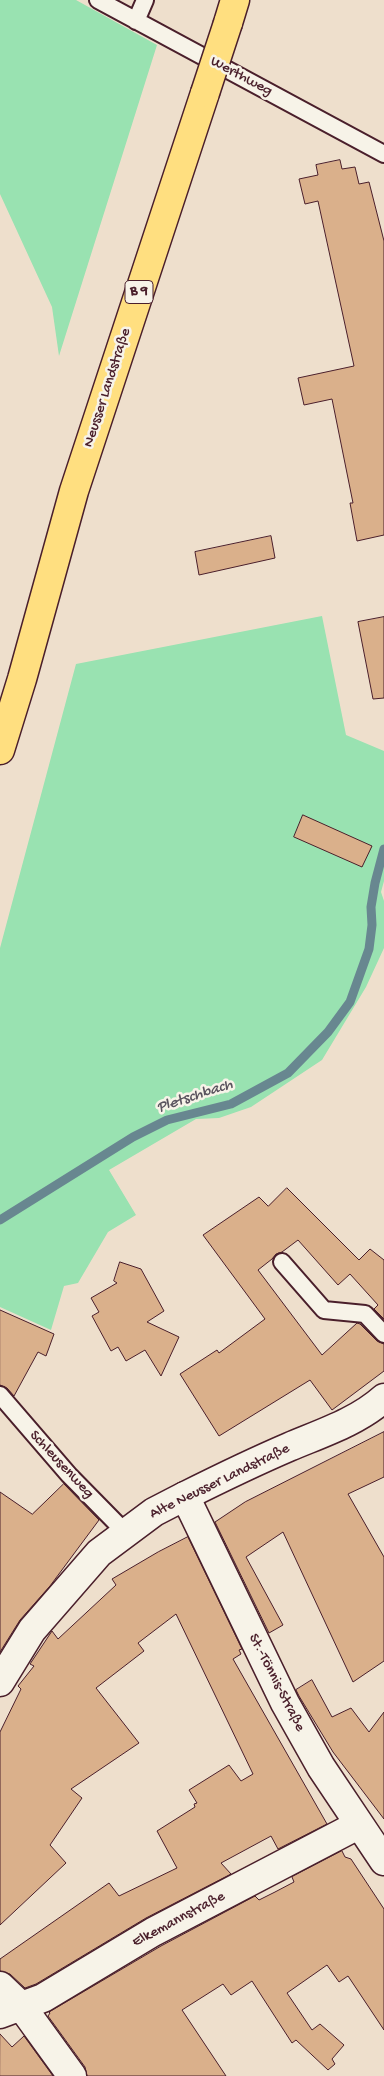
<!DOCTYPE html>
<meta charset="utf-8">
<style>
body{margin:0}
canvas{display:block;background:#eedfcc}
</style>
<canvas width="384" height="2076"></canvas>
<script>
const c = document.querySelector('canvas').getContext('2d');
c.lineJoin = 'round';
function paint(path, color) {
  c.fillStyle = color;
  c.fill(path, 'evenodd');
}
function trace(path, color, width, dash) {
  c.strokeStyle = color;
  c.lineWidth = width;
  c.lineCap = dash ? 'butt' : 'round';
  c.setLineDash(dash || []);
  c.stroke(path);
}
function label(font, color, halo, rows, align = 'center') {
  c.font = font + ' "Gochi Hand",sans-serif';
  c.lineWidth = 5;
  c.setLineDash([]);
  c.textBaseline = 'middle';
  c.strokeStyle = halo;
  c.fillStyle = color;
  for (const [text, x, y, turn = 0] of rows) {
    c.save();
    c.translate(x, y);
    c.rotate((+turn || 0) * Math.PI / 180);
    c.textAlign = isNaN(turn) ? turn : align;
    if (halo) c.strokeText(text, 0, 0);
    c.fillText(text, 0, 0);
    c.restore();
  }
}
const green = new Path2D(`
 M 0,0 L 76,0 L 157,45 L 59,356 L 52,307 L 0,194 Z
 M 322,616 L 346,735 L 384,751 L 384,881 L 381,892 L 384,901 L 384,948 L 366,987 L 322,1060 L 251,1107 L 219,1118 L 196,1119 L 109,1170 L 136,1215 L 108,1232 L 78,1283 L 64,1286 L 51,1330 L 0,1307 L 0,948 L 76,664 Z`);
const stream = new Path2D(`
 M 0,1220 L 133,1137 L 167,1120 L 231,1104 L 288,1073 L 328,1032 L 350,1002 L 369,949 L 372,925 L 371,907 L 375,883 L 384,849`);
const building = new Path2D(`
 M 340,160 L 342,169 L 355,167 L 359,184 L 369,182 L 384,241 L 384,535 L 357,541 L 350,503 L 353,503 L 332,399 L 304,405 L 298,378 L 354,366 L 318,201 L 305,204 L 299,179 L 318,175 L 316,165 Z
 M 271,536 L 275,558 L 199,575 L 195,552 Z
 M 384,617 L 384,698 L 373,699 L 358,622 Z
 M 303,815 L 372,846 L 362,867 L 294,837 Z
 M 287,1188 L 359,1260 L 370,1249 L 384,1260 L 384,1319 L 374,1309 L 378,1305 L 350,1274 L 338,1285 L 298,1240 L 282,1252 L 276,1254 L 272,1259 L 258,1270 L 322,1355 L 357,1323 L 360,1324 L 377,1341 L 384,1344 L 384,1371 L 332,1410 L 310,1380 L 219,1436 L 180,1374 L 217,1350 L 219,1353 L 265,1319 L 203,1235 L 259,1197 L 268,1206 Z
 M 120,1262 L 141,1269 L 164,1311 L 147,1322 L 179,1337 L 161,1376 L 145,1350 L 126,1361 L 118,1347 L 111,1351 L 92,1316 L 99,1312 L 91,1298 L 117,1283 L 114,1281 Z
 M 0,1310 L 54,1334 L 46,1356 L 38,1352 L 14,1396 L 7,1388 L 0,1385 Z
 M 384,1432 L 384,1477 L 348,1494 L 384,1557 L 384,1661 L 353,1682 L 283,1532 L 246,1557 L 283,1625 L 269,1633 L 215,1522 L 245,1502 Z
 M 64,1484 L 99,1520 L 50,1586 L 20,1620 L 0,1652 L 0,1492 L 32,1514 Z
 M 188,1537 L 242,1649 L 239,1650 L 241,1654 L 233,1659 L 327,1824 L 278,1849 L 271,1836 L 221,1863 L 231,1874 L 146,1918 L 36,1984 L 25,1988 L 10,1974 L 0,1971 L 0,1959 L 109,1883 L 119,1896 L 177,1868 L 157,1831 L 195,1807 L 194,1804 L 197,1803 L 189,1790 L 229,1765 L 241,1781 L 253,1774 L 176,1614 L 138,1643 L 144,1651 L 96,1688 L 139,1743 L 71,1789 L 82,1798 L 50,1845 L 66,1863 L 0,1925 L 0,1732 L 21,1689 L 18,1686 L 34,1666 L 30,1664 L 52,1631 L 58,1639 L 116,1585 L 112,1579 L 158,1552 Z
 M 312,1680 L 332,1717 L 351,1708 L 369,1732 L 384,1712 L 384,1819 L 333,1752 L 299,1696 L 296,1690 Z
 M 342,1851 L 345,1857 L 351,1859 L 384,1909 L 384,2030 L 348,1976 L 339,1982 L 327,1965 L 287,1993 L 312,2030 L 320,2024 L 344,2045 L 332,2059 L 335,2064 L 328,2070 L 296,2040 L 292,2043 L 252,1981 L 231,1995 L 223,1984 L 182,2010 L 226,2076 L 87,2076 L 85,2067 L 48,2016 L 50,2013 L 49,2012 L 161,1946 L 255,1896 L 259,1900 L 275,1892 L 294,1882 L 292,1877 Z
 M 0,2034 L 12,2047 L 24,2036 L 53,2076 L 0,2076 Z`);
const service = new Path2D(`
 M 98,0 L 384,154
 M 136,21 L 145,0
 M 282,1262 L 324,1310 L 365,1314 L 384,1334
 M 0,1395 L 69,1475 L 125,1532`);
const minor = new Path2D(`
 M 0,1986 L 22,2007 L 72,2076
 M 0,2014 L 43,1998 L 153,1932 L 358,1825`);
const tertiary = new Path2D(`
 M 185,1496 C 219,1479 254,1462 289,1447 C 322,1433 357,1422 384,1398`);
const secondary = new Path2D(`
 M 0,1682 L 32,1630 L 99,1553 L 154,1512 L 185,1496 L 285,1703 L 321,1767 L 384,1861`);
const primary = new Path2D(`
 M 228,23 L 235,0
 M 0,750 L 22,679 L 74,491 L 205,93`);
const primaryBridge = new Path2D(`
 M 205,93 L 228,23`);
const shields = [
 [139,292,28]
];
const shieldNames = [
 ["B 9",139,292]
];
const streetNames = [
 ["Werthweg",241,77,28],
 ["Neusser Landstraße",108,388,-72],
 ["Schleusenweg",61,1465,47],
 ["Alte Neusser Landstraße",220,1482,-26],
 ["St.-Tönnis-Straße",276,1683,63],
 ["Elkemannstraße",179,1920,-28]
];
const waterNames = [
 ["Pletschbach",195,1097,-18]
];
paint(green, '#99e2b1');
trace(stream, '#688790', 9);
paint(building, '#dab08b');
trace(building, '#4a1f2b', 1);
trace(service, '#4a1f2b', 20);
trace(minor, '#4a1f2b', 31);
trace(tertiary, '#4a1f2b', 31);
trace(secondary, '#4a1f2b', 31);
trace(primary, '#4a1f2b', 31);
trace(service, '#f7f3e8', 16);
trace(minor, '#f7f3e8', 28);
trace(tertiary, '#f7f3e8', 28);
trace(secondary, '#f7f3e8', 28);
trace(primary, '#ffdf80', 28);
trace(primaryBridge, '#4a1f2b', 31, []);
trace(primaryBridge, '#ffdf80', 28);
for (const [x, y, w] of shields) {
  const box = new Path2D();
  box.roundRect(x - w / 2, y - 11.5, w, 23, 4);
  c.fillStyle = '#f7f3e8';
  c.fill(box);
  trace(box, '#4a1f2b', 1);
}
label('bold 14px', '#4a1f2b', null, shieldNames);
label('15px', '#4a1f2b', '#f7f3e8', streetNames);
label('italic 16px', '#59535e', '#f7f3e8', waterNames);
</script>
